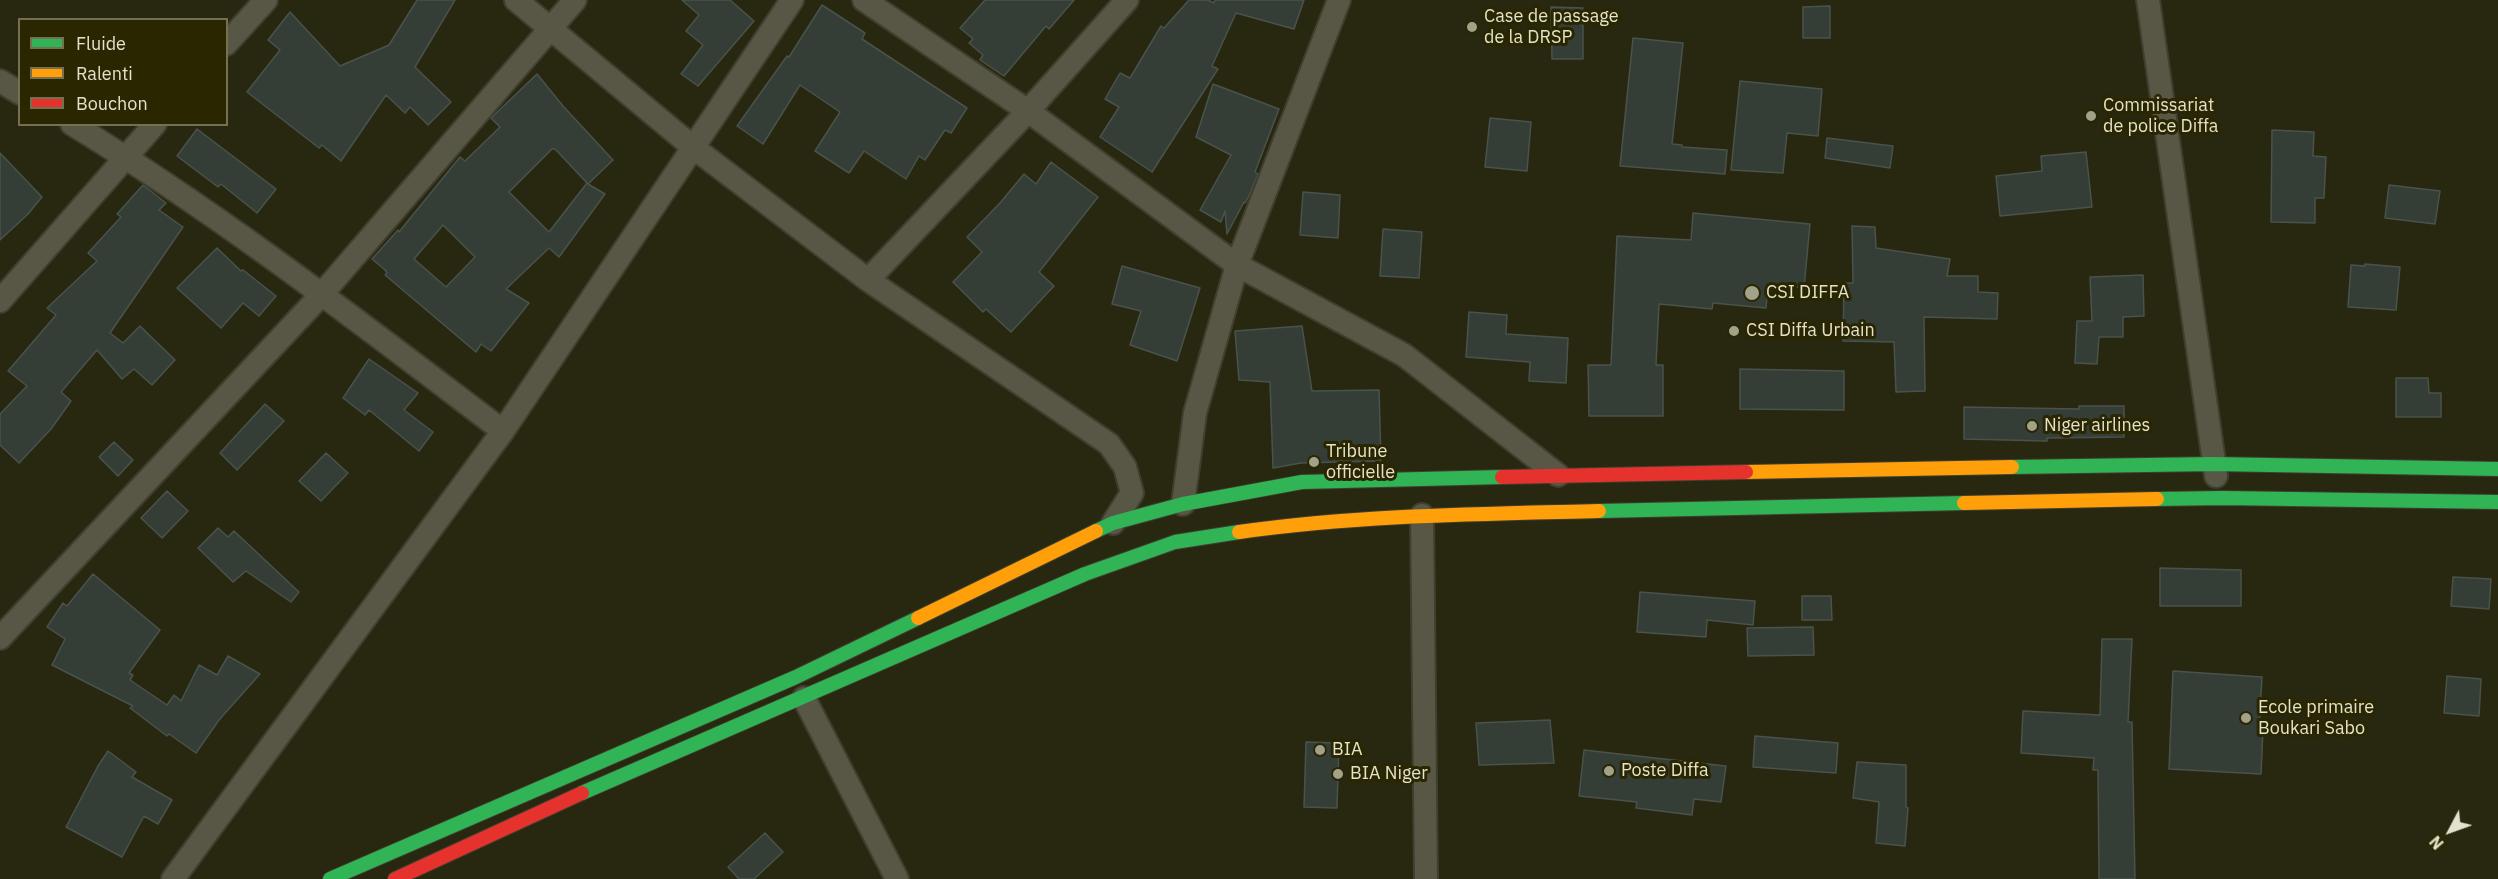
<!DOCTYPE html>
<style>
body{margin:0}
#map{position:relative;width:2498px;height:879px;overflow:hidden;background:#282710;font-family:"IBM Plex Sans",sans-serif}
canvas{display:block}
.legend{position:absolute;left:18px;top:18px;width:210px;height:108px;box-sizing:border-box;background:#2a2600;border:2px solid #747152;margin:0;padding:8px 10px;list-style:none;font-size:18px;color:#e3e2cc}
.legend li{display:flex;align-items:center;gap:12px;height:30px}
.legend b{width:30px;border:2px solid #747152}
.north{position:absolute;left:2420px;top:801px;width:60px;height:60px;-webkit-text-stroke:4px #2a2600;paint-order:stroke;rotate:229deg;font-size:16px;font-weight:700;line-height:24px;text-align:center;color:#e3e2cc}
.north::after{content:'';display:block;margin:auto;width:21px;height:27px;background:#e3e2cc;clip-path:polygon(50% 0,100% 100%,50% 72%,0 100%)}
</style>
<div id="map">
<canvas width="2498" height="879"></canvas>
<ul class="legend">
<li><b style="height:8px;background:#30b455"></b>Fluide</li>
<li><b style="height:8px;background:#ff9f0a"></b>Ralenti</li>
<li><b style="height:8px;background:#e5322d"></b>Bouchon</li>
</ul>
<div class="north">N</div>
</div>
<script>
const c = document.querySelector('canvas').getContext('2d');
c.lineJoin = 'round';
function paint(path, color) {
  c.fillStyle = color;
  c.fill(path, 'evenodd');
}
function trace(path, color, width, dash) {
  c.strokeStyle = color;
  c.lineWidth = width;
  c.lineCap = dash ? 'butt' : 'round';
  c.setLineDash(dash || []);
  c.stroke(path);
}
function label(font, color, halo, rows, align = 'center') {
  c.font = font + ' "IBM Plex Sans",sans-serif';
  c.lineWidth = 6;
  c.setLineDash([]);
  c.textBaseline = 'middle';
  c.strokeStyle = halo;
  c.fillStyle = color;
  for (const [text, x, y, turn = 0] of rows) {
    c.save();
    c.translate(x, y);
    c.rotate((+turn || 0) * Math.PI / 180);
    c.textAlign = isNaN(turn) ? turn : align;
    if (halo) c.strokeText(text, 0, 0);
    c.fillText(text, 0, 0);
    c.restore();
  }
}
const building = new Path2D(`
 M 417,0 L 455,0 L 415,67 L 451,102 L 428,125 L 410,107 L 405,113 L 386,95 L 341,161 L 322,145 L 319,148 L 247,92 L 280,50 L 268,40 L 290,12 L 340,66 L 389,45 Z
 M 682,0 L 730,0 L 754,21 L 698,86 L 681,74 L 703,45 L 686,31 L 699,15 Z
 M 985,0 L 1074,0 L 1049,29 L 1046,26 L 1004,76 L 980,60 L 983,55 L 969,43 L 973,39 L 960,28 Z
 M 1189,0 L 1208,0 L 1214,3 L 1215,0 L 1304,0 L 1294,29 L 1236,13 L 1212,66 L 1218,69 L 1152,172 L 1100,137 L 1119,107 L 1105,99 L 1120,73 L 1130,78 L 1161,26 L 1164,28 Z
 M 822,5 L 865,33 L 862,39 L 967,108 L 951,133 L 945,130 L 925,160 L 919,156 L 906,179 L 864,151 L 849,173 L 815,151 L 840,112 L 800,85 L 763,144 L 737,126 L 787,56 L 789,57 Z
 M 1830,6 L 1830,38 L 1803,38 L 1803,7 Z
 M 1551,7 L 1583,8 L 1583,59 L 1552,59 Z
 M 1633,38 L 1683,43 L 1672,144 L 1682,145 L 1682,147 L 1727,150 L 1725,174 L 1620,166 Z
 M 537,74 L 563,106 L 613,160 L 588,184 L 605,194 L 559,257 L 549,248 L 506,289 L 529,303 L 491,351 L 481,344 L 476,352 L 385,275 L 387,273 L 385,270 L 372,259 L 398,230 L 399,232 L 460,157 L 465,161 L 500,127 L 491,118 ZM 552,149 L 555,149 L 587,183 L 549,232 L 509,192 ZM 443,225 L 475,257 L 446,287 L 414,259 Z
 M 1740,81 L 1822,89 L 1818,136 L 1787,133 L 1783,173 L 1731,170 Z
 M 1213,84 L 1279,109 L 1255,172 L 1258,174 L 1249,196 L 1245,203 L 1244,202 L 1227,234 L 1225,211 L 1221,222 L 1200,210 L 1231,155 L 1196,137 Z
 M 1490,118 L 1531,122 L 1527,171 L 1485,167 Z
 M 197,129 L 276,189 L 257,213 L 221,184 L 218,187 L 177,156 Z
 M 2272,130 L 2314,132 L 2313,156 L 2326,157 L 2324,198 L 2315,198 L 2315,223 L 2271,222 Z
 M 1827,138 L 1893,146 L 1890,168 L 1825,158 Z
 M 2086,152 L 2092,207 L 2000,216 L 1996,176 L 2042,171 L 2041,156 Z
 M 0,153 L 42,197 L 28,214 L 0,240 Z
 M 1051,162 L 1098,197 L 1039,272 L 1054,286 L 1011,332 L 986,309 L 983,312 L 953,282 L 982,252 L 967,237 L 1000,203 L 1024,174 L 1036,184 Z
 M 143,185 L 166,203 L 159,210 L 183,227 L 110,333 L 123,343 L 140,326 L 175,360 L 152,385 L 134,369 L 122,379 L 97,350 L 61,392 L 71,401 L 51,429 L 19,463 L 0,445 L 0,414 L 27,386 L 8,371 L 56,315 L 47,308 L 97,261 L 88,253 L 121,217 L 117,214 Z
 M 2389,185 L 2440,191 L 2435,224 L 2385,218 Z
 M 1303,192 L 1340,195 L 1338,238 L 1300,235 Z
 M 1693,213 L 1810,224 L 1804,288 L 1768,285 L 1766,308 L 1713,303 L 1712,309 L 1659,304 L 1656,365 L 1663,365 L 1663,416 L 1589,416 L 1588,365 L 1611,365 L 1617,236 L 1691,240 Z
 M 1852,226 L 1875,227 L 1876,248 L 1950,259 L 1947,276 L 1978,276 L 1978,292 L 1998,293 L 1997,319 L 1924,317 L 1925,391 L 1896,392 L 1894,342 L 1843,341 L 1844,283 L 1853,283 Z
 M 1383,229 L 1422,232 L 1419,278 L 1380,276 Z
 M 217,248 L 241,271 L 243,270 L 276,296 L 259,316 L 243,303 L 221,328 L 177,288 Z
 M 2365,264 L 2400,267 L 2396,310 L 2348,307 L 2351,265 L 2365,266 Z
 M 1122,266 L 1200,288 L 1177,361 L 1130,345 L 1141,311 L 1112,304 Z
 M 2143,275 L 2144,316 L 2123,317 L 2123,337 L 2099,337 L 2097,364 L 2075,363 L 2077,321 L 2092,321 L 2090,277 Z
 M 1469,312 L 1507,315 L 1506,334 L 1568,338 L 1566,383 L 1529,381 L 1530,362 L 1466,357 Z
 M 1302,326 L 1312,391 L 1379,390 L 1381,461 L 1301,463 L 1273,468 L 1270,382 L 1239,380 L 1235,331 Z
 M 369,359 L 418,393 L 404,410 L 433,432 L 419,451 L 369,410 L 365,415 L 343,398 Z
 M 1740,369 L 1844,371 L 1844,410 L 1740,409 Z
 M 2396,378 L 2428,378 L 2429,393 L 2441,393 L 2441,417 L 2396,417 Z
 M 265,404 L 284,421 L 237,470 L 220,453 Z
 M 2079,406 L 2124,406 L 2124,437 L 2047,438 L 2047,441 L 1964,439 L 1964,407 L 2079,409 Z
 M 114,442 L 133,460 L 118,476 L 99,457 Z
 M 326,453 L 348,473 L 321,501 L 299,481 Z
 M 167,491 L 188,511 L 162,538 L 141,518 Z
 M 218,528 L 228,537 L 234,531 L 299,592 L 291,602 L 246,571 L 233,582 L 198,548 Z
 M 2160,568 L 2241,570 L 2241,606 L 2160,606 Z
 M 93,574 L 160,630 L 129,673 L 133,675 L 130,680 L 167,705 L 174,695 L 181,701 L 199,665 L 217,675 L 228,656 L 260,674 L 219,720 L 196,753 L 169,734 L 167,736 L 130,708 L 133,706 L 52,665 L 65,639 L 47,627 L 63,603 L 67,606 Z
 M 2453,577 L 2491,579 L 2489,609 L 2451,606 Z
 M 1640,592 L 1755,601 L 1753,625 L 1707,620 L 1706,637 L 1637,632 Z
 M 1802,596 L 1831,596 L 1832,620 L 1802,620 Z
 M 1813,627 L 1814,655 L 1748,656 L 1747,628 Z
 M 2102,639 L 2132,639 L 2128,722 L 2132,722 L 2135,879 L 2099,879 L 2098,770 L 2093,770 L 2094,758 L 2021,753 L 2023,711 L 2100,715 Z
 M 2173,671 L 2262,677 L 2259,729 L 2263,729 L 2261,774 L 2169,769 Z
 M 2447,676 L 2481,679 L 2479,716 L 2444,713 Z
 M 1550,720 L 1554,763 L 1479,765 L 1476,723 Z
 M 1755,736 L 1838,743 L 1836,773 L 1753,767 Z
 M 1306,742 L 1339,743 L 1337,808 L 1304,807 Z
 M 1584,750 L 1726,766 L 1721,802 L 1694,799 L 1692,815 L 1636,808 L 1637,802 L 1579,796 Z
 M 108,751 L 136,772 L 132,777 L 172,800 L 158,824 L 144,816 L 122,857 L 66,827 L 98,766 Z
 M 1857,762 L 1906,765 L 1906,807 L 1908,808 L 1905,846 L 1876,843 L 1879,802 L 1853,798 Z
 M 765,833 L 783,852 L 754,879 L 739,879 L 728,867 Z`);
const street = new Path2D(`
 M 516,0 L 694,148 L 868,280 L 1109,444 L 1125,467 L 1132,493 L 1113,523
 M 864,0 L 1028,111 L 1237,265 L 1404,355 L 1558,475
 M 2148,0 L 2216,476
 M 226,44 L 266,0
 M 0,81 L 20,93
 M 72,124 C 223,216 363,325 503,431
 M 868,280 L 1028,111 L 1127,0
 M 0,301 L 155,124
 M 1183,504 L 1195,413 L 1237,265 L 1339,0
 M 1422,515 L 1426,879
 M 0,638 L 322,294 L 575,0
 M 804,698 L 897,879
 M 173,879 L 503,431 L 792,0`);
const fast = new Path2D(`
 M 2012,467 L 2213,464 L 2498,469
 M 2157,499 L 2222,498 L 2498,502
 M 1599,511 L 1964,503
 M 1096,531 L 1113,523 L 1183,504 L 1302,482 L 1502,477
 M 582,793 L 1085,574 L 1175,542 L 1239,532
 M 330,879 L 796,677 L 918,618`);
const slow = new Path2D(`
 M 1746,472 L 2012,467
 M 1964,503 L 2157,499
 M 1239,532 C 1358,515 1478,514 1599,511
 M 918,618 L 1096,531`);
const jam = new Path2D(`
 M 1502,477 L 1746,472
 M 395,879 L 582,793`);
const markers = [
 [1472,27,6,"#a2a18a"],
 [2091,116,6,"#a2a18a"],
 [1752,293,8,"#a2a18a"],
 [1734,331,6,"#a2a18a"],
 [2032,426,6,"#a2a18a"],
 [1314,462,6,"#a2a18a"],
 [2246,718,6,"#a2a18a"],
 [1320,750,6,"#a2a18a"],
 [1609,771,6,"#a2a18a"],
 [1338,774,6,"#a2a18a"]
];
const poiNames = [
 ["Case de passage",1484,17],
 ["de la DRSP",1484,38],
 ["Commissariat",2103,106],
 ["de police Diffa",2103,127],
 ["CSI DIFFA",1766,293],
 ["CSI Diffa Urbain",1746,331],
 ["Niger airlines",2044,426],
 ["Tribune",1326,452],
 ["officielle",1326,473],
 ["Ecole primaire",2258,708],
 ["Boukari Sabo",2258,729],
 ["BIA",1332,750],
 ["Poste Diffa",1621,771],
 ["BIA Niger",1350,774]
];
paint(building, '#353e36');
trace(building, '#4a534b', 1.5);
trace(street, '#403e2f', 26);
trace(fast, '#403e2f', 16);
trace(slow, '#403e2f', 16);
trace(jam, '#403e2f', 16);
trace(street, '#585746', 22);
trace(fast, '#30b455', 14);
trace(slow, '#ff9f0a', 14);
trace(jam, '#e5322d', 14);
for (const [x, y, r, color] of markers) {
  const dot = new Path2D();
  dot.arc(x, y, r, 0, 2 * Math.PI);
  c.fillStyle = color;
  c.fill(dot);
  trace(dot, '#2a2600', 2);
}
label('18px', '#e3e2cc', '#2a2600', poiNames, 'left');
</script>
